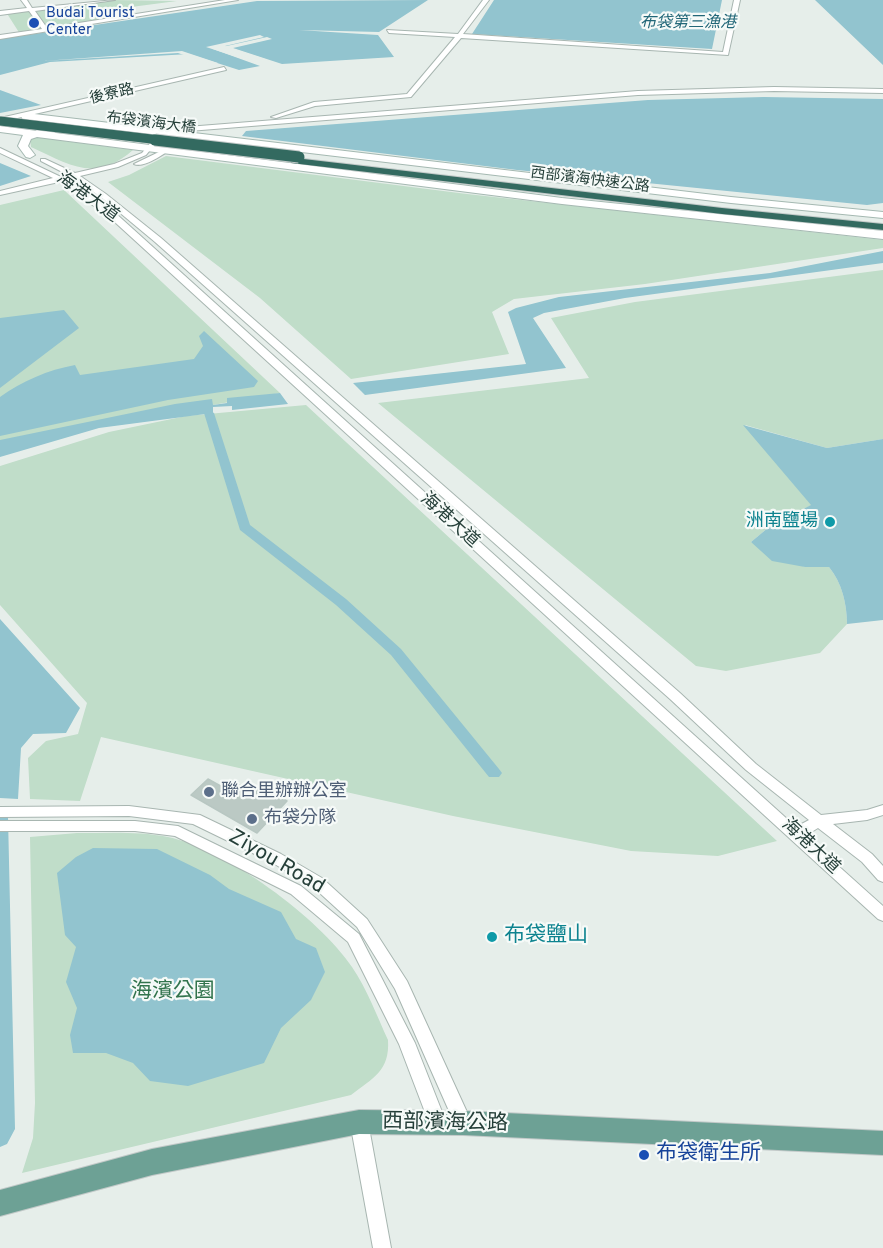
<!DOCTYPE html>
<meta charset="utf-8">
<style>
body{margin:0}
canvas{display:block;background:#e6eeea}
</style>
<canvas width="883" height="1248"></canvas>
<script>
const c = document.querySelector('canvas').getContext('2d');
c.lineJoin = 'round';
function paint(path, color) {
  c.fillStyle = color;
  c.fill(path, 'evenodd');
}
function trace(path, color, width, dash) {
  c.strokeStyle = color;
  c.lineWidth = width;
  c.lineCap = dash ? 'butt' : 'round';
  c.setLineDash(dash || []);
  c.stroke(path);
}
function label(font, color, halo, rows, align = 'center') {
  c.font = font + ' Overpass,"Noto Sans TC",sans-serif';
  c.lineWidth = 4.5;
  c.setLineDash([]);
  c.textBaseline = 'middle';
  c.strokeStyle = halo;
  c.fillStyle = color;
  for (const [text, x, y, turn = 0] of rows) {
    c.save();
    c.translate(x, y);
    c.rotate((+turn || 0) * Math.PI / 180);
    c.textAlign = isNaN(turn) ? turn : align;
    if (halo) c.strokeText(text, 0, 0);
    c.fillText(text, 0, 0);
    c.restore();
  }
}
const green = new Path2D(`
 M 112,0 L 177,1 L 93,12 L 101,21 L 20,34 L 6,12 Z
 M 34,137 L 133,150 C 95,183 70,165 31,147 L 30,139 Z
 M 166,156 L 467,194 L 883,240 L 883,248 L 645,284 L 514,299 L 492,312 L 509,354 L 351,379 L 260,298 L 108,182 L 129,175 Z
 M 64,190 L 280,393 L 0,443 L 0,205 Z
 M 883,270 L 883,439 L 827,448 L 745,425 L 812,505 L 769,527 L 751,542 L 805,567 L 829,567 C 842,583 847,604 847,624 L 820,653 L 726,671 L 696,666 L 378,403 L 589,378 L 551,318 L 635,302 Z
 M 306,405 L 777,841 L 718,856 L 631,851 L 453,816 L 101,737 L 80,801 L 30,799 L 28,758 L 46,741 L 78,734 L 87,703 L 0,605 L 0,466 L 109,432 L 186,416 Z
 M 77,833 C 107,833 139,831 168,837 C 226,849 319,918 352,967 C 367,989 377,1016 388,1040 C 390,1071 373,1078 351,1095 L 22,1173 L 33,1138 L 35,1103 L 30,837 Z`);
const water = new Path2D(`
 M 428,0 L 379,32 L 299,30 L 378,35 L 394,57 L 282,64 L 233,48 L 272,39 L 267,37 L 213,49 L 260,66 L 239,70 L 189,54 L 50,62 L 0,75 L 0,39 L 257,1 Z
 M 494,0 L 722,0 L 712,49 L 472,34 Z
 M 815,0 L 883,0 L 883,65 Z
 M 0,90 L 41,105 L 0,113 Z
 M 764,97 L 883,99 L 883,203 L 867,205 L 517,170 L 242,136 L 246,131 L 648,100 Z
 M 0,163 L 31,176 L 0,186 Z
 M 883,251 L 883,263 L 625,298 L 544,313 L 533,318 L 566,368 L 365,395 L 353,383 L 526,364 L 508,312 L 516,308 L 559,297 L 770,273 Z
 M 64,310 L 79,328 L 0,388 L 0,318 Z
 M 204,331 L 258,381 L 254,387 L 168,400 L 0,436 L 0,397 C 22,381 48,370 75,365 L 80,375 L 194,359 L 203,346 L 199,336 Z
 M 280,393 L 288,404 L 232,410 L 232,406 L 213,407 L 213,413 L 99,428 L 0,457 L 0,440 L 175,404 L 212,399 L 213,405 L 227,403 L 227,398 Z
 M 743,425 L 827,448 L 883,439 L 883,620 L 847,624 C 847,604 842,583 829,567 L 805,567 L 772,561 L 751,542 L 769,527 L 811,505 Z
 M 0,619 L 80,708 L 66,733 L 33,734 L 21,748 L 18,799 L 0,798 Z
 M 93,848 L 157,849 L 210,875 L 229,889 L 281,912 L 296,939 L 316,948 L 325,972 L 311,1000 L 281,1028 L 264,1063 L 188,1086 L 150,1081 L 133,1063 L 106,1053 L 73,1053 L 70,1035 L 77,1008 L 66,982 L 76,947 L 65,935 L 57,873 L 76,857 Z`);
const pier = new Path2D(`
 M 260,35 L 264,37 L 225,46 L 265,59 L 260,61 L 231,51 L 230,48 L 222,50 L 257,61 L 252,62 L 206,47 Z
 M 182,51 L 218,63 L 213,65 L 178,53 L 43,61 Z`);
const canal = new Path2D(`
 M 209,410 L 214,413 L 250,525 L 346,599 L 401,649 L 499,769 L 502,773 L 499,777 L 489,777 L 391,655 L 336,605 L 240,530 L 204,413 Z
 M 0,811 L 6,813 L 8,817 L 15,1129 L 7,1144 L 0,1147 Z`);
const building = new Path2D(`
 M 208,779 L 226,789 L 233,784 L 266,790 L 287,801 L 257,833 L 191,795 Z`);
const street = new Path2D(`
 M 21,0 L 27,0 L 32,8 L 115,0 L 35,11 L 47,28 L 225,0 L 238,0 L 0,39 L 0,35 L 42,29 L 29,11 L 0,15 L 0,11 L 27,8 Z
 M 483,0 L 489,0 L 463,34 L 723,52 L 734,0 L 740,0 L 728,55 L 461,38 L 411,97 L 315,106 L 276,118 L 271,117 L 314,102 L 407,94 L 455,37 L 389,33 L 387,30 L 458,34 Z
 M 224,67 L 226,70 L 0,122 L 0,118 Z
 M 774,87 L 883,89 L 883,93 L 774,91 L 638,95 L 164,133 L 146,155 L 118,167 L 80,176 L 106,194 L 161,238 L 680,693 L 756,764 L 821,815 L 867,810 L 883,805 L 883,815 L 867,820 L 833,824 L 872,854 L 883,866 L 883,882 L 878,880 L 862,862 L 818,828 L 805,836 L 883,906 L 883,921 L 878,919 L 107,215 L 59,182 L 0,195 L 0,191 L 53,178 L 0,153 L 0,148 L 61,177 L 68,175 L 41,161 L 41,159 L 45,159 L 75,173 L 114,164 L 142,153 L 162,129 L 638,91 ZM 73,178 L 101,197 L 155,242 L 670,699 L 746,770 L 809,820 L 796,827 L 113,211 L 66,180 Z
 M 174,141 L 177,143 C 170,151 144,169 134,164 L 163,150 Z
 M 129,806 L 200,815 L 281,854 L 322,878 L 367,919 L 407,981 L 472,1123 L 469,1129 L 463,1131 L 457,1129 L 395,989 L 357,927 L 312,886 L 271,862 L 193,824 L 129,816 L 0,817 L 0,807 Z
 M 0,821 L 135,821 L 178,826 L 301,886 L 359,934 L 415,1043 L 446,1122 L 443,1128 L 437,1130 L 431,1128 L 399,1044 L 348,942 L 291,894 L 175,836 L 135,831 L 0,831 Z
 M 359,1114 L 365,1116 L 368,1122 L 391,1248 L 373,1248 L 350,1122 L 353,1116 Z`);
const secondary = new Path2D(`
 M 26,113 L 731,197 L 883,212 L 883,218 L 731,203 L 32,120 L 56,133 L 562,198 L 883,231 L 883,239 L 562,204 L 37,137 L 31,139 L 28,146 L 35,155 L 30,158 L 26,157 L 18,146 L 23,135 L 0,132 L 0,126 L 37,131 L 25,124 L 21,116 Z`);
const primary = new Path2D(`
 M 359,1110 L 463,1111 L 883,1131 L 883,1155 L 463,1135 L 359,1134 L 152,1175 L 0,1216 L 0,1190 L 152,1149 Z`);
const highway = new Path2D(`
 M 295,158 L 722,208 L 883,224 L 883,230 L 722,214 L 291,163 L 290,161 Z`);
const highwayBridgeFar1 = new Path2D(`
 M 0,121 L 168,141`);
const highwayBridge = new Path2D(`
 M 155,140 L 299,157`);
const markers = [
 [34,23,6,"#1a4fb4"],
 [830,522,6,"#0f9aa8"],
 [209,792,6,"#5c6f8a"],
 [252,819,6,"#5c6f8a"],
 [492,937,6,"#0f9aa8"],
 [644,1155,6,"#1a4fb4"]
];
const farTransitnames = [
 ["Budai Tourist",46,14],
 ["Center",46,31]
];
const farStreetnames = [
 ["後寮路",112,95,-13],
 ["布袋濱海大橋",151,124,7],
 ["西部濱海快速公路",590,181,7]
];
const farWaternames = [
 ["布袋第三漁港",688,24]
];
const streetNames = [
 ["海港大道",87,198,36],
 ["海港大道",449,521,42],
 ["海港大道",810,847,43]
];
const cultureNames = [
 ["洲南鹽場",818,522]
];
const serviceNames = [
 ["聯合里辦辦公室",221,792],
 ["布袋分隊",264,819]
];
const nearStreetnames = [
 ["Ziyou Road",276,863,30],
 ["西部濱海公路",445,1124,1]
];
const nearCulturenames = [
 ["布袋鹽山",504,937]
];
const nearParknames = [
 ["海濱公園",173,993]
];
const nearTransitnames = [
 ["布袋衛生所",656,1155]
];
paint(green, '#c0ddc9');
paint(water, '#92c4cf');
paint(pier, '#e6eeea');
paint(canal, '#92c4cf');
paint(building, '#bbc9c4');
trace(building, '#b8c7c2', 1.5);
trace(street, '#a8b6b1', 2);
trace(secondary, '#a5b9b2', 2);
trace(primary, '#c2c9c8', 2);
trace(highway, '#c2c9c8', 2);
paint(street, '#fff');
paint(secondary, '#fff');
paint(primary, '#6da195');
paint(highway, '#336a60');
trace(highwayBridgeFar1, '#c2c9c8', 10, []);
trace(highwayBridge, '#c2c9c8', 13, []);
trace(highwayBridgeFar1, '#336a60', 9);
trace(highwayBridge, '#336a60', 11);
for (const [x, y, r, color] of markers) {
  const dot = new Path2D();
  dot.arc(x, y, r, 0, 2 * Math.PI);
  c.fillStyle = color;
  c.fill(dot);
  trace(dot, '#f6faf8', 2);
}
label('15px', '#164399', '#f6faf8', farTransitnames, 'left');
label('15px', '#253f39', '#f6faf8', farStreetnames);
label('italic 16px', '#226778', '#f6faf8', farWaternames);
label('18px', '#253f39', '#f6faf8', streetNames);
label('18px', '#0d838f', '#f6faf8', cultureNames, 'right');
label('18px', '#4e5e75', '#f6faf8', serviceNames, 'left');
label('21px', '#253f39', '#f6faf8', nearStreetnames);
label('21px', '#0d838f', '#f6faf8', nearCulturenames, 'left');
label('21px', '#32744d', '#f6faf8', nearParknames);
label('21px', '#164399', '#f6faf8', nearTransitnames, 'left');
</script>
